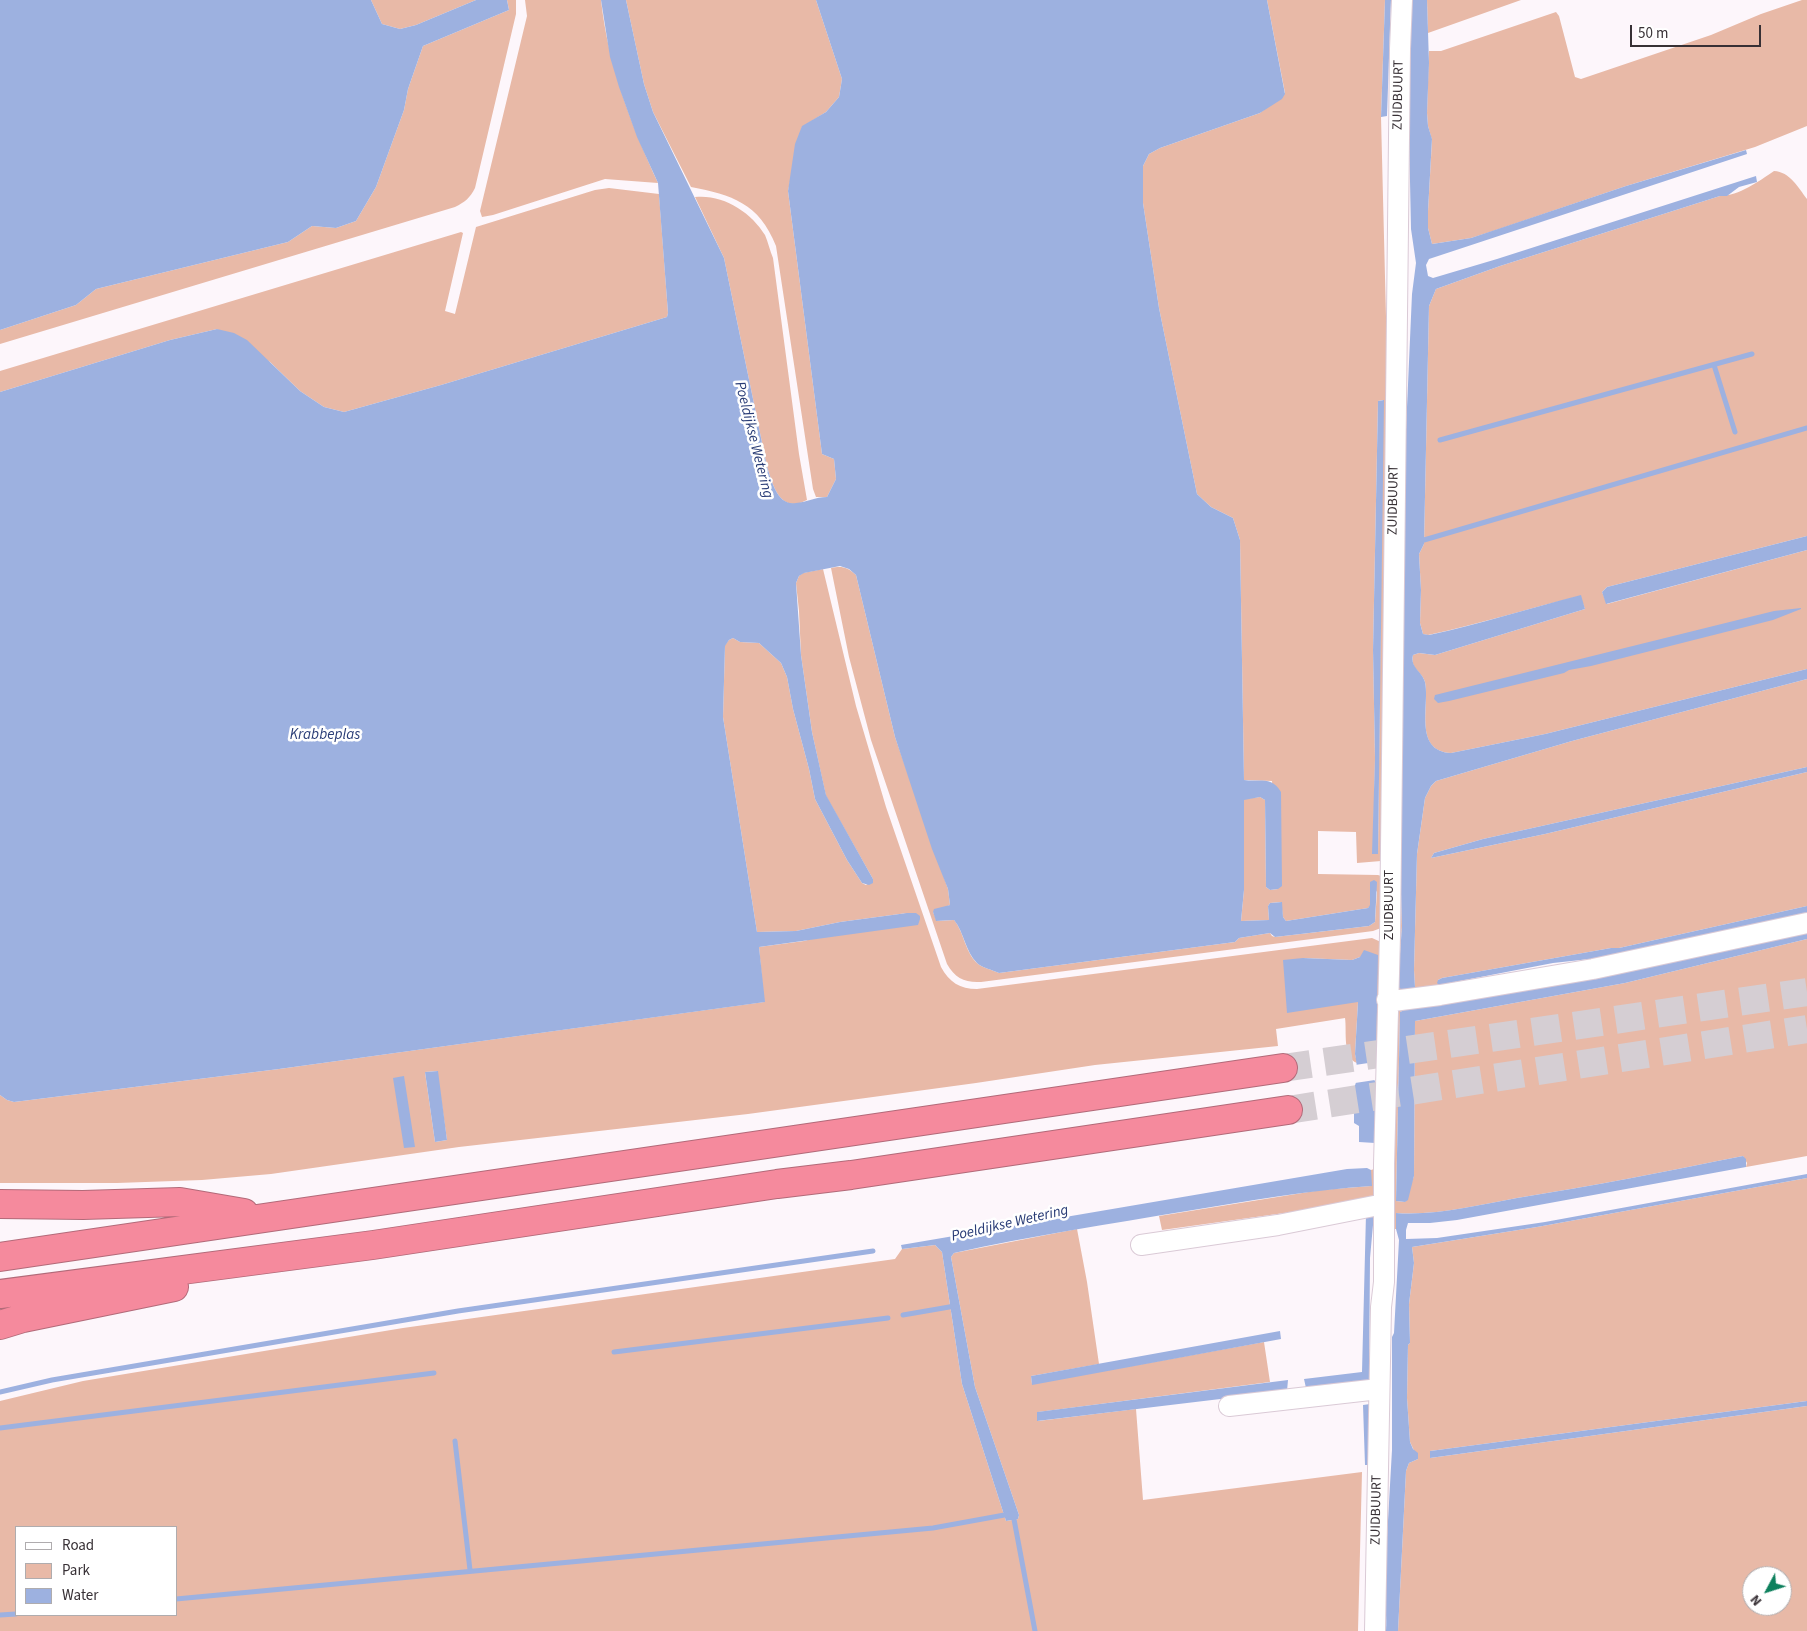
<!DOCTYPE html>
<style>
body{margin:0}
#map{position:relative;width:1807px;height:1631px;overflow:hidden;background:#fdf6fb;font-family:"Source Sans 3",sans-serif}
canvas{display:block}
.legend{position:absolute;left:15px;top:1526px;width:162px;height:90px;box-sizing:border-box;background:#fff;border:1px solid #afacae;margin:0;padding:6px 9px;list-style:none;font-size:15px;color:#373035}
.legend li{display:flex;align-items:center;gap:10px;height:25px}
.legend b{width:25px;border:1px solid #afacae}
.north{position:absolute;left:1742px;top:1566px;width:50px;height:50px;box-sizing:border-box;background:#fff;border:1px solid #afacae;border-radius:50%;rotate:230deg;font-size:14px;font-weight:700;line-height:20px;text-align:center;color:#373035}
.north::after{content:'';display:block;margin:auto;width:18px;height:22px;background:#0e805d;clip-path:polygon(50% 0,100% 100%,50% 72%,0 100%)}
.scale{position:absolute;left:1630px;top:25px;width:131px;height:22px;box-sizing:border-box;border:2px solid #373035;border-top:0;padding-left:6px;font-size:15px;line-height:18px;white-space:nowrap;color:#373035;-webkit-text-stroke:4px #fff;paint-order:stroke}
</style>
<div id="map">
<canvas width="1807" height="1631"></canvas>
<ul class="legend">
<li><b style="height:6px;background:#fff"></b>Road</li>
<li><b style="height:14px;background:#e8b9a7"></b>Park</li>
<li><b style="height:14px;background:#9db1e0"></b>Water</li>
</ul>
<div class="north">N</div>
<div class="scale">50 m</div>
</div>
<script>
const c = document.querySelector('canvas').getContext('2d');
c.lineJoin = 'round';
function paint(path, color) {
  c.fillStyle = color;
  c.fill(path, 'evenodd');
}
function trace(path, color, width, dash) {
  c.strokeStyle = color;
  c.lineWidth = width;
  c.lineCap = dash ? 'butt' : 'round';
  c.setLineDash(dash || []);
  c.stroke(path);
}
function label(font, color, halo, rows, align = 'center') {
  c.font = font + ' "Source Sans 3",sans-serif';
  c.lineWidth = 5;
  c.setLineDash([]);
  c.textBaseline = 'middle';
  c.strokeStyle = halo;
  c.fillStyle = color;
  for (const [text, x, y, turn = 0] of rows) {
    c.save();
    c.translate(x, y);
    c.rotate((+turn || 0) * Math.PI / 180);
    c.textAlign = isNaN(turn) ? turn : align;
    if (halo) c.strokeText(text, 0, 0);
    c.fillText(text, 0, 0);
    c.restore();
  }
}
const green = new Path2D(`
 M 371,0 L 476,0 L 416,25 L 400,29 L 382,24 Z
 M 507,0 L 516,0 L 516,14 L 475,188 C 470,198 465,202 455,207 L 0,344 L 0,330 L 76,305 L 96,289 L 288,242 L 312,226 L 336,228 L 356,221 L 376,187 L 404,110 L 408,89 L 423,46 L 509,10 Z
 M 525,0 L 601,0 C 608,65 631,124 658,183 L 605,179 L 493,215 L 482,217 L 480,211 L 527,16 Z
 M 626,0 L 816,0 L 842,79 L 839,97 L 826,112 L 802,127 L 788,191 L 822,454 L 834,459 L 836,479 L 827,497 L 816,497 L 813,489 L 776,246 C 759,203 732,195 691,187 L 653,112 L 644,84 Z
 M 1267,0 L 1385,0 L 1381,117 L 1386,317 L 1390,371 L 1384,857 L 1381,861 L 1357,863 L 1356,832 L 1318,831 L 1318,874 L 1378,875 L 1381,876 L 1381,928 L 1373,931 L 981,982 C 965,983 955,978 947,964 L 871,740 L 849,657 L 831,568 C 842,566 847,567 856,575 L 895,737 L 948,889 L 950,905 L 933,912 L 937,921 L 954,920 C 964,932 965,952 977,963 C 982,968 993,970 999,973 L 1235,942 L 1239,938 L 1270,933 L 1272,936 L 1275,937 L 1369,926 L 1375,922 L 1377,892 L 1370,882 L 1370,906 L 1368,908 L 1286,921 L 1283,917 L 1281,902 L 1270,903 L 1268,906 L 1269,920 L 1241,921 L 1244,890 L 1244,799 L 1260,797 L 1265,800 L 1266,887 L 1270,890 L 1278,889 L 1272,781 L 1244,780 L 1240,540 L 1233,518 L 1211,507 L 1197,494 L 1159,308 L 1143,203 L 1143,166 L 1149,154 L 1160,148 L 1260,113 L 1285,93 ZM 1383,400 L 1378,854 L 1373,854 L 1375,758 L 1373,650 L 1378,401 Z
 M 1427,0 L 1521,0 L 1428,33 Z
 M 1802,0 L 1807,0 L 1807,126 L 1755,147 L 1626,186 L 1493,231 L 1471,238 L 1432,244 L 1428,228 L 1428,211 L 1432,140 L 1428,126 L 1427,113 L 1429,51 L 1441,51 L 1556,12 L 1559,16 L 1575,77 L 1581,79 L 1711,35 L 1761,14 Z
 M 1774,171 C 1790,172 1798,187 1807,199 L 1807,536 L 1607,587 L 1602,592 L 1607,604 L 1807,550 L 1807,669 L 1545,734 L 1451,753 C 1413,751 1430,706 1425,682 C 1422,671 1410,670 1413,655 L 1419,653 L 1435,655 L 1585,609 L 1580,596 C 1530,608 1479,624 1428,635 L 1423,634 L 1420,623 L 1421,590 L 1419,554 L 1424,544 L 1429,306 L 1436,289 L 1500,266 L 1720,196 C 1739,196 1759,181 1774,171 Z
 M 609,188 L 659,194 L 668,313 L 667,317 L 441,385 L 344,412 L 324,407 L 300,391 L 270,362 L 217,329 L 170,340 L 0,392 L 0,371 L 461,232 L 463,233 L 445,311 L 455,314 L 476,227 L 595,190 Z
 M 695,197 C 723,194 751,212 765,235 C 768,242 770,251 773,258 L 799,454 L 807,500 C 804,501 799,504 796,504 C 776,505 772,480 767,467 L 724,258 Z
 M 823,569 L 856,706 L 886,807 L 941,967 C 949,982 960,989 977,989 L 1372,938 L 1381,942 L 1377,1061 L 1373,1062 L 1360,957 L 1352,960 L 1303,958 L 1358,1002 L 1355,1054 L 1357,1063 C 1342,1057 1347,1031 1345,1018 L 1276,1029 L 1278,1046 L 1095,1065 L 976,1083 L 748,1114 L 459,1147 L 271,1174 L 202,1180 L 117,1183 L 0,1183 L 0,1095 L 7,1100 L 14,1102 L 279,1069 L 764,1002 L 759,947 L 804,941 L 907,913 L 840,922 L 796,931 L 757,932 L 723,717 L 725,645 L 729,640 L 733,638 L 740,642 L 759,643 L 781,663 L 787,677 L 793,709 L 809,769 L 815,799 L 847,860 L 862,883 L 866,885 L 873,879 L 826,796 L 812,732 L 801,655 L 799,611 L 796,583 L 799,576 L 803,573 ZM 437,1071 L 447,1140 L 435,1142 L 425,1072 Z
 M 1807,679 L 1807,767 L 1483,839 L 1434,853 L 1431,858 L 1545,834 L 1807,772 L 1807,906 L 1619,948 L 1611,948 L 1442,978 L 1438,980 L 1439,985 L 1402,995 L 1394,985 L 1401,685 L 1403,734 L 1399,829 L 1402,926 L 1398,982 L 1415,987 L 1414,970 L 1417,854 L 1425,798 L 1431,786 L 1436,781 L 1572,741 Z
 M 1807,939 L 1807,1156 L 1746,1167 L 1747,1163 L 1743,1156 C 1668,1171 1593,1186 1517,1198 C 1479,1205 1435,1216 1396,1213 L 1396,1229 L 1389,1229 L 1397,1008 L 1441,998 L 1400,1012 L 1396,1201 L 1405,1202 L 1414,1176 L 1415,1021 L 1625,983 Z
 M 1377,1168 L 1378,1200 L 1162,1230 L 1159,1216 L 1321,1190 L 1371,1186 L 1371,1170 Z
 M 1807,1178 L 1807,1401 L 1430,1451 L 1430,1458 L 1807,1406 L 1807,1631 L 1398,1631 L 1406,1471 L 1409,1463 L 1418,1459 L 1410,1442 L 1407,1398 L 1408,1345 L 1410,1343 L 1409,1304 L 1414,1263 L 1412,1247 L 1537,1227 ZM 1752,1576 L 1782,1576 L 1782,1606 L 1752,1606 Z
 M 1077,1229 L 1087,1282 L 1099,1364 L 1031,1376 L 1032,1384 L 1264,1342 L 1270,1382 L 1038,1412 L 1038,1421 L 1136,1409 L 1143,1500 L 1362,1472 L 1358,1631 L 0,1631 L 0,1401 L 83,1381 L 403,1328 L 895,1259 L 902,1249 L 935,1245 L 942,1252 L 962,1384 L 1006,1521 L 1018,1519 L 1019,1515 L 975,1387 L 951,1257 L 954,1253 ZM 16,1527 L 176,1527 L 176,1615 L 16,1615 Z`);
const water = new Path2D(`
 M 0,0 L 371,0 L 382,24 L 400,29 L 416,25 L 476,0 L 507,0 L 509,10 L 423,46 L 408,89 L 404,110 L 376,187 L 356,221 L 336,228 L 312,226 L 288,242 L 96,289 L 76,305 L 0,330 Z
 M 601,0 L 626,0 L 644,84 L 653,112 L 724,258 L 767,467 C 772,481 777,506 796,503 C 807,502 815,497 827,497 L 836,479 L 834,459 L 822,454 L 788,191 L 795,144 L 802,126 L 826,112 L 839,97 L 842,79 L 816,0 L 1267,0 L 1285,94 L 1282,99 L 1260,113 L 1160,148 L 1149,154 L 1143,166 L 1143,203 L 1159,308 L 1197,494 L 1211,507 L 1233,518 L 1240,540 L 1244,780 C 1260,782 1272,776 1281,792 L 1282,886 L 1278,889 L 1270,890 L 1266,887 L 1265,800 L 1260,797 L 1244,800 L 1244,890 L 1241,921 L 1269,920 L 1268,906 L 1270,903 L 1282,902 L 1283,917 L 1286,921 L 1368,908 L 1370,905 L 1370,882 L 1374,880 L 1377,882 L 1375,922 L 1369,926 L 1275,937 L 1270,933 L 1239,938 L 1235,942 L 999,973 C 993,970 982,968 977,963 C 965,951 964,932 954,920 L 936,921 L 933,912 L 934,909 L 950,905 L 948,889 L 932,849 L 895,737 L 856,575 L 849,569 L 840,566 L 804,573 L 799,576 L 796,583 L 801,655 L 812,732 L 826,795 L 873,879 L 873,883 L 869,885 L 862,883 L 847,860 L 815,799 L 809,769 L 793,709 L 787,677 L 781,663 L 759,643 L 740,642 L 733,638 L 729,640 L 725,646 L 723,717 L 757,932 L 796,931 L 840,922 L 907,913 L 916,913 L 920,916 L 920,919 L 918,925 L 759,947 L 765,1002 L 279,1069 L 14,1102 L 7,1100 L 0,1095 L 0,392 L 170,340 L 217,329 L 234,333 L 247,340 L 300,391 L 324,407 L 344,412 L 441,385 L 667,317 L 668,313 L 658,183 L 637,137 L 619,87 L 610,57 Z
 M 1385,0 L 1391,0 L 1387,116 L 1381,117 Z
 M 1411,0 L 1427,0 L 1429,63 L 1427,113 L 1428,126 L 1432,139 L 1428,211 L 1428,228 L 1432,244 L 1471,238 L 1626,186 L 1746,150 L 1747,154 L 1429,259 L 1426,265 L 1428,276 L 1433,278 L 1497,259 L 1756,176 L 1757,182 L 1739,187 L 1727,196 L 1720,196 L 1500,266 L 1436,289 L 1429,306 L 1424,544 L 1419,554 L 1421,590 L 1420,623 L 1423,634 L 1429,635 C 1480,624 1530,608 1581,595 L 1585,609 L 1435,655 L 1419,653 L 1413,655 C 1410,668 1422,671 1425,682 C 1430,705 1413,751 1451,753 L 1545,734 L 1807,669 L 1807,679 L 1572,741 L 1436,781 L 1431,786 L 1425,798 L 1417,854 L 1414,970 L 1415,987 L 1414,989 L 1404,990 L 1399,988 L 1398,982 L 1402,926 L 1399,829 L 1403,734 L 1399,588 L 1412,294 L 1416,263 L 1411,229 L 1408,85 Z
 M 1384,400 L 1378,854 L 1372,854 L 1375,758 L 1373,650 L 1378,401 Z
 M 1807,536 L 1807,550 L 1606,604 L 1602,592 L 1607,587 Z
 M 1801,608 L 1801,609 L 1773,620 L 1591,666 L 1569,670 L 1564,673 L 1449,701 L 1438,703 L 1434,699 L 1435,695 L 1774,611 Z
 M 1807,767 L 1807,772 L 1545,834 L 1431,858 L 1434,853 L 1483,839 Z
 M 1807,906 L 1807,914 L 1599,958 L 1553,963 L 1439,985 L 1437,983 L 1438,980 L 1442,978 L 1611,948 L 1619,948 Z
 M 1807,931 L 1807,939 L 1625,983 L 1415,1021 L 1414,1176 L 1408,1200 L 1405,1202 L 1396,1201 L 1400,1012 L 1407,1009 Z
 M 1364,950 L 1378,955 L 1376,1057 C 1372,1064 1372,1076 1376,1084 L 1375,1143 L 1359,1142 L 1359,1126 L 1354,1123 L 1354,1088 C 1359,1078 1357,1065 1355,1054 L 1358,1002 L 1287,1013 L 1283,960 L 1303,958 L 1352,960 L 1360,957 Z
 M 438,1071 L 447,1140 L 435,1142 L 425,1072 Z
 M 404,1076 L 415,1147 L 404,1148 L 393,1078 Z
 M 1743,1156 L 1746,1159 L 1746,1167 L 1457,1220 L 1430,1223 L 1408,1223 L 1406,1230 L 1406,1239 L 1437,1238 L 1545,1222 L 1807,1174 L 1807,1178 L 1537,1227 L 1412,1247 L 1414,1263 L 1409,1304 L 1410,1343 L 1408,1345 L 1407,1398 L 1410,1442 L 1413,1449 L 1418,1453 L 1418,1459 L 1409,1463 L 1406,1471 L 1398,1631 L 1386,1631 C 1387,1617 1385,1605 1384,1590 L 1392,1450 L 1392,1337 L 1394,1333 L 1399,1240 L 1396,1229 L 1396,1213 C 1434,1216 1479,1205 1517,1198 C 1593,1186 1668,1171 1743,1156 Z
 M 1367,1168 L 1371,1170 L 1372,1186 C 1310,1190 1248,1201 1187,1211 C 1109,1224 1031,1236 954,1253 L 951,1257 L 975,1387 L 1019,1515 L 1018,1519 L 1006,1521 L 962,1384 L 942,1252 L 935,1245 L 902,1249 L 901,1245 L 1347,1169 Z
 M 1366,1214 L 1374,1214 L 1370,1258 L 1369,1382 L 1306,1388 L 1304,1379 L 1362,1372 Z
 M 1280,1331 L 1281,1339 L 1032,1385 L 1031,1376 Z
 M 1288,1380 L 1287,1391 L 1037,1421 L 1037,1412 Z
 M 1807,1401 L 1807,1406 L 1430,1458 L 1430,1451 Z
 M 1370,1404 L 1372,1465 L 1365,1465 L 1363,1405 Z`);
const pier = new Path2D(`
 M 1375,1062 L 1375,1080 L 1355,1083 L 1355,1065 Z`);
const stream = new Path2D(`
 M 1714,365 L 1735,432
 M 1440,440 L 1752,354
 M 1424,540 L 1807,428
 M 903,1315 L 955,1306
 M 614,1352 L 888,1318
 M 0,1392 L 52,1380 L 458,1311 L 873,1251
 M 0,1428 L 434,1373
 M 455,1441 L 470,1570
 M 1013,1514 L 1035,1631
 M 176,1599 L 933,1528 L 1010,1514
 M 0,1615 L 16,1614`);
const motorwayTunnel = new Path2D(`
 M 1283,1068 L 1807,992
 M 1288,1110 L 1807,1029`);
const minor = new Path2D(`
 M 1387,1000 L 1393,1001 L 1440,995 L 1593,969 L 1807,923
 M 1141,1245 L 1278,1225 L 1384,1204
 M 1229,1406 L 1379,1389
 M 1375,1631 L 1381,1307 L 1384,1282 L 1384,1164 L 1390,935 L 1400,49 L 1402,0`);
const motorway = new Path2D(`
 M 0,1204 L 83,1205 L 180,1202 L 244,1213
 M 0,1257 L 1283,1068
 M 0,1294 L 373,1245 L 777,1184 L 851,1175 L 1288,1110
 M 0,1325 L 23,1318 L 174,1287`);
const streetNames = [
 ["ZUIDBUURT",1399,95,-89],
 ["ZUIDBUURT",1394,500,-89],
 ["ZUIDBUURT",1390,905,-90],
 ["ZUIDBUURT",1377,1510,-89]
];
const waterNames = [
 ["Poeldijkse Wetering",753,440,76],
 ["Krabbeplas",325,736],
 ["Poeldijkse Wetering",1010,1224,-13]
];
paint(green, '#e8b9a7');
paint(water, '#9db1e0');
paint(pier, '#fdf6fb');
trace(stream, '#9db1e0', 5);
trace(motorwayTunnel, '#d5ced3', 28, [28, 14]);
trace(minor, '#dacad6', 22);
trace(motorway, '#b26a79', 30);
trace(minor, '#fff', 20);
trace(motorway, '#f58a9d', 28);
label('14px', '#373035', '#fff', streetNames);
label('italic 15px', '#293c76', '#fff', waterNames);
</script>
